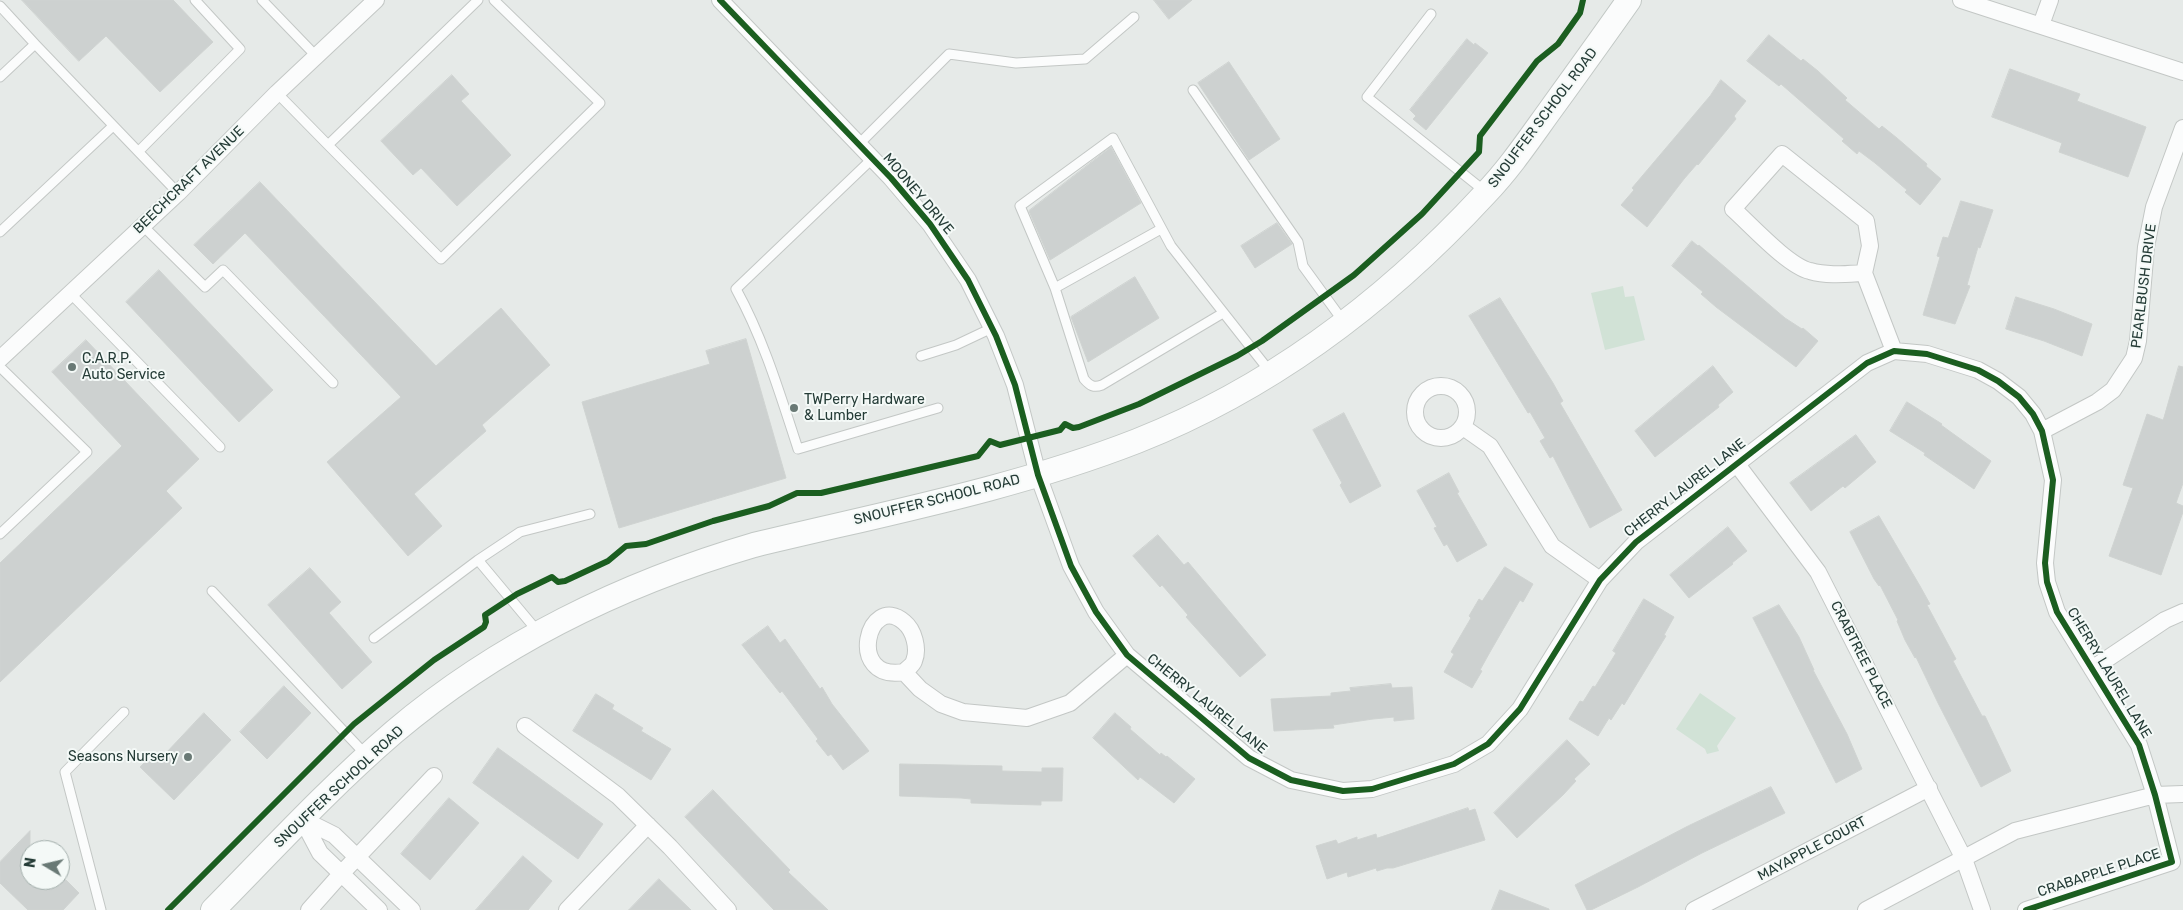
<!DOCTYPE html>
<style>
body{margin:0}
#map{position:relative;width:2183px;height:910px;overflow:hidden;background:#e6eae8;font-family:Rubik,sans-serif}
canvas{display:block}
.north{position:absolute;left:20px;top:840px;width:50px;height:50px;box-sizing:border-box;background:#f4f9f7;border:1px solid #a1adaa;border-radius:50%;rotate:279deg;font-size:14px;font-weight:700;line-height:20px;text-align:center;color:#253c37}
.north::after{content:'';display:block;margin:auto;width:18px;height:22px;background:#697975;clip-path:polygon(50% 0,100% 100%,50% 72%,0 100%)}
</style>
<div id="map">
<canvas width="2183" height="910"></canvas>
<div class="north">N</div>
</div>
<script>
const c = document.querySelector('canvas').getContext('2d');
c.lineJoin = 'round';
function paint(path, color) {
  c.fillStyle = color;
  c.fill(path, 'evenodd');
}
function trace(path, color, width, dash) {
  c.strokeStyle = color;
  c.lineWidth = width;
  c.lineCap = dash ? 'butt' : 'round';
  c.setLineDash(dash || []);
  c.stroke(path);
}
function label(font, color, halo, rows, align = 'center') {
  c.font = font + ' Rubik,sans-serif';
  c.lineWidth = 4;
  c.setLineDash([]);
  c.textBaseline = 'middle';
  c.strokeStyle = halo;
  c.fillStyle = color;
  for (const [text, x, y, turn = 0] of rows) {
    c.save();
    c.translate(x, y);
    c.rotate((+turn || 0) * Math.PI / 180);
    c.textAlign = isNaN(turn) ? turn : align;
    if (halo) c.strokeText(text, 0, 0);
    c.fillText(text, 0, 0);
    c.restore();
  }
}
const green = new Path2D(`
 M 1623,286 L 1625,297 L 1634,296 L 1645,340 L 1605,350 L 1591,293 Z
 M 1700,693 L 1736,718 L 1717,746 L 1719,751 L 1707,754 L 1705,749 L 1676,729 Z`);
const building = new Path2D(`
 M 22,0 L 173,0 L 213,42 L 160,92 L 106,36 L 79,61 Z
 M 1154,0 L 1192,0 L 1169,19 Z
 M 1769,35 L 1801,61 L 1803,59 L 1818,71 L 1847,98 L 1845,100 L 1879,129 L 1882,126 L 1897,138 L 1927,164 L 1926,166 L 1941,179 L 1920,205 L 1905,192 L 1907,190 L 1875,163 L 1859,151 L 1857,154 L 1842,141 L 1844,139 L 1781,84 L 1779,86 L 1747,61 Z
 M 1467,39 L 1474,45 L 1475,43 L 1488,53 L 1426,130 L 1413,119 L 1416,116 L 1410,110 Z
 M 1229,62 L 1280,139 L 1249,160 L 1198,83 Z
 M 2010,69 L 2080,94 L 2077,101 L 2146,127 L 2128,177 L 2059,152 L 2062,143 L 1992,117 Z
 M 452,75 L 469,94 L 461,101 L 511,155 L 457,206 L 421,168 L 413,175 L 381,141 Z
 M 1721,80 L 1746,101 L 1734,116 L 1736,119 L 1698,165 L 1697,164 L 1684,179 L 1647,227 L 1621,205 L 1634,190 L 1632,188 L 1710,96 Z
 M 1111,147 L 1141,203 L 1050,260 L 1029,211 Z
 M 260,182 L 436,366 L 501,308 L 550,365 L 482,425 L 486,431 L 414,494 L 442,526 L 408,556 L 327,462 L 401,397 L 245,233 L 213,264 L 194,245 Z
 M 1961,201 L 1993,210 L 1980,248 L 1978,247 L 1967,285 L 1970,286 L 1955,324 L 1923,315 L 1940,257 L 1937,256 L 1943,237 L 1948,238 Z
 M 1277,223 L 1292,244 L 1255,268 L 1241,246 Z
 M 1692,241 L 1698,246 L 1699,245 L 1785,318 L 1802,329 L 1803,328 L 1818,341 L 1796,367 L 1716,307 L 1701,294 L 1703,292 L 1672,266 Z
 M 159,270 L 273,390 L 239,422 L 126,302 Z
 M 1135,277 L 1159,318 L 1088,362 L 1071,317 Z
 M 2016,297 L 2054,309 L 2092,324 L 2082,356 L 2044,341 L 2006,329 Z
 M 1500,298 L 1553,383 L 1563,401 L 1560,403 L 1622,510 L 1590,528 L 1553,456 L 1550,458 L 1540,441 L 1545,438 L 1530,412 L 1528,413 L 1469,316 Z
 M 746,339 L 786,478 L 619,528 L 582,402 L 710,364 L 706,351 Z
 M 86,340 L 199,459 L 166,491 L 182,508 L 0,682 L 0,563 L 122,446 L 52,372 Z
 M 1713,366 L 1733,392 L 1718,405 L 1719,407 L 1655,457 L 1635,431 Z
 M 2179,366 L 2183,367 L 2183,483 L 2176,503 L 2183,506 L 2183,512 L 2161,575 L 2109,556 L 2133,488 L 2123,485 L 2147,414 L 2163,420 Z
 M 1907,402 L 1942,424 L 1941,425 L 1991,461 L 1974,489 L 1924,455 L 1925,453 L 1890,431 Z
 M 1344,413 L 1381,486 L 1350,503 L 1340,485 L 1342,483 L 1313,430 Z
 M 1856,435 L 1876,462 L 1845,488 L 1843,486 L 1811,511 L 1790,483 Z
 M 1449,473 L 1459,492 L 1457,493 L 1487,545 L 1457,562 L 1447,544 L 1444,546 L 1434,528 L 1437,527 L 1417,491 Z
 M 1879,516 L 1920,586 L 1930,604 L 1927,605 L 1956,659 L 1953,661 L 1982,716 L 1985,716 L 2011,771 L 1981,787 L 1938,703 L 1916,657 L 1915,658 L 1905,640 L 1897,621 L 1898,620 L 1880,585 L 1879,586 L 1874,579 L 1850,532 Z
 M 1728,527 L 1747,551 L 1732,563 L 1733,564 L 1689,598 L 1670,575 Z
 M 1158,535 L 1184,565 L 1188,562 L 1266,655 L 1240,677 L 1186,617 L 1188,615 L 1162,585 L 1160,587 L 1133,556 Z
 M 1505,567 L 1533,584 L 1523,602 L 1520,600 L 1490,652 L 1480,670 L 1482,671 L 1472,688 L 1444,672 L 1454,654 L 1451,652 L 1471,618 L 1469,616 L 1479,599 L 1482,601 Z
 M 310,568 L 341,602 L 329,613 L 372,662 L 342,689 L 268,605 Z
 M 1644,599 L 1674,617 L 1664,635 L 1666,636 L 1624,705 L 1622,703 L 1611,720 L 1609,718 L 1598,736 L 1569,719 L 1580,701 L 1583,702 L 1593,686 L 1595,687 L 1616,653 L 1613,651 Z
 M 1779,605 L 1799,637 L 1814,670 L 1813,670 L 1847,734 L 1862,769 L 1836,783 L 1753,618 Z
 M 768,626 L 780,643 L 785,639 L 820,689 L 822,687 L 832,704 L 869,751 L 843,770 L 831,754 L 828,756 L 816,741 L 818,739 L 782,691 L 780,693 L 742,645 Z
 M 1391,684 L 1392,688 L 1412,687 L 1414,719 L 1394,721 L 1394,717 L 1373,719 L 1333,725 L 1334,728 L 1274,731 L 1271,699 L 1331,696 L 1331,693 L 1351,691 L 1350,688 Z
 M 284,686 L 311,713 L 267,759 L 240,732 Z
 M 596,694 L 614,705 L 612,709 L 643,728 L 641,731 L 671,749 L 651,780 L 573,731 Z
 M 204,713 L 231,740 L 174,800 L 140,767 L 153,754 L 159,760 Z
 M 1115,713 L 1131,727 L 1130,729 L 1160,755 L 1161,753 L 1166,757 L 1167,756 L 1195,779 L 1174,803 L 1140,777 L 1138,780 L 1093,738 Z
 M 1567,740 L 1590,764 L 1574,779 L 1576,781 L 1563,795 L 1517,838 L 1494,813 Z
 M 498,748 L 603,824 L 578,859 L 473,783 Z
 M 900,764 L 1002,766 L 1002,771 L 1042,772 L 1042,768 L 1063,768 L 1062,801 L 1041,801 L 1041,805 L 1001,804 L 971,803 L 971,799 L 961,798 L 900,796 Z
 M 1771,787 L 1785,813 L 1702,853 L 1638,887 L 1591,910 L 1587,910 L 1575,885 L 1688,826 Z
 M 713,790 L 790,870 L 788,872 L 828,910 L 774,910 L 685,817 Z
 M 449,798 L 479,823 L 430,880 L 401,854 Z
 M 1468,808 L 1469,811 L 1475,809 L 1485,840 L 1393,868 L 1387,868 L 1377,871 L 1376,868 L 1348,877 L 1347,872 L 1327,879 L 1316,846 L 1336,840 L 1338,844 L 1357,837 L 1357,840 L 1376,834 L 1377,838 Z
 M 30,831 L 30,880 L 66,880 L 79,893 L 63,910 L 28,910 L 0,883 L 0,862 Z
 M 523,856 L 552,881 L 528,910 L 476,910 Z
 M 659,879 L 691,910 L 629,910 Z
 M 1500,890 L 1549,909 L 1549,910 L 1492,910 Z`);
const lane = new Path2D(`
 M 262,0 L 317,57
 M 478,0 L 328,145 L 441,259 L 600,103 L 494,0
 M 0,6 L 35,44
 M 1431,14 L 1367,97 L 1487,193
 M 0,77 L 35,44 L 178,193
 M 1193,90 L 1298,242 L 1303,266 L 1343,321
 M 277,93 L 328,145
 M 859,144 L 949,54 L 1016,63 L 1085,59 L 1134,17
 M 139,151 L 240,49 L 195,0
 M 873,158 L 736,289 C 764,340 780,394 798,449 L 938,408
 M 143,226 L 205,287 L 223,270 L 333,383
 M 0,232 L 113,126
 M 1055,288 L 1161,229
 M 71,294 L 220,447
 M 1223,313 L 1102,385 C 1094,388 1090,386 1084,379 L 1055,288 L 1020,206 L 1113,138 L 1171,246 L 1271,373
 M 921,356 L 956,345 L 992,328
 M 0,367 L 87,452 L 0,534
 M 478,560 L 539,633
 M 212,591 L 367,756
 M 374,638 L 478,560 L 520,532 L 590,514
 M 101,910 L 65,772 L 124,712`);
const street = new Path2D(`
 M 720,0 L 891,178 L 930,224 L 968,280 L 996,336 L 1015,385 L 1038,475 L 1071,566 L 1096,612 L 1127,655 L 1249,758 L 1291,780 L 1343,791 L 1372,789 L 1454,764 L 1488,744 L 1520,709 L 1600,580 L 1636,542 L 1867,363 L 1894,351 L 1927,354 L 1978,370 L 1998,381 L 2019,397 L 2033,414 L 2042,431 L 2053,480 L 2045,563 L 2047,582 L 2057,612 L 2139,745 L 2155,795 L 2172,862 L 2026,910
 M 1961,0 L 2183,72
 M 2041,25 L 2050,0
 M 1864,273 C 1846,274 1827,276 1810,271 C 1788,266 1751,225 1733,209 L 1782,154 L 1866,221 L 1870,246 L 1864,273 L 1894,351
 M 0,359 L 178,193 L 277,93 L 376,0
 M1415 412a26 26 0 1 1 52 0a26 26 0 1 1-52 0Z
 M 1463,427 L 1490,446 L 1552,546 L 1600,580
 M 2042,431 L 2097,402 L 2113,390 L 2134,358 L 2138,341 L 2146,247 L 2154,207 L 2183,128
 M 1736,463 L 1818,572 L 1964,859 L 1982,910
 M 2092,669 L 2165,620 L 2183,612
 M 904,672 C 907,669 913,665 914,661 C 919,649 914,630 904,622 C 868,591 845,682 904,672 L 920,689 L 941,704 L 963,712 L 1027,718 L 1070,703 L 1127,655
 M 525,726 L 618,796 L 670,847 L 728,910
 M 302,819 L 334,835 L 412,910
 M 302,819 L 320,853 L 379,910
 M 309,910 L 341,874 L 434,776
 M 567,910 L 648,825
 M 1694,910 L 1929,788
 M 1866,910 L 2015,831 L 2155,795 L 2183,794`);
const secondary = new Path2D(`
 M 213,910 C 272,850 330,787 394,732 C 498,644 624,583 754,545 C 882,514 1014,489 1137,441 C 1271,388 1388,299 1485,194 C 1510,168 1530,138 1551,109 C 1577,73 1603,37 1629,0`);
const cycleway = new Path2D(`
 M 720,0 L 891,178 L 930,224 L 968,280 L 996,336 L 1015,385 L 1038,475 L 1071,566 L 1096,612 L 1127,655 L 1249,758 L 1291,780 L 1343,791 L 1372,789 L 1454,764 L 1488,744 L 1520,709 L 1600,580 L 1636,542 L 1867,363 L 1894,351 L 1927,354 L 1978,370 L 1998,381 L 2019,397 L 2033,414 L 2042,431 L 2053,480 L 2045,563 L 2047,582 L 2057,612 L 2139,745 L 2155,795 L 2172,862 L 2026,910
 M 168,910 L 354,724 L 434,660 L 484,627 L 486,622 L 485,615 L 517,594 L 552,577 L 558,582 L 565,581 L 608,561 L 626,546 L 646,544 L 713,521 L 769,506 L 797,493 L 821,493 L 978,456 L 990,441 L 1000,445 L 1060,430 L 1065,424 L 1073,428 L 1079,427 L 1139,404 L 1237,356 L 1262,341 L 1354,275 L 1422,214 L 1479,152 L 1480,136 L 1537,61 L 1558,44 L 1580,13 L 1583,0`);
const markers = [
 [72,367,5,"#697975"],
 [794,408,5,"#697975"],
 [188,757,5,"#697975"]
];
const streetNames = [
 ["SNOUFFER SCHOOL ROAD",1543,118,-53],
 ["BEECHCRAFT AVENUE",189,180,-44],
 ["MOONEY DRIVE",918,194,50],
 ["PEARLBUSH DRIVE",2144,286,-83],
 ["CHERRY LAUREL LANE",1685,488,-38],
 ["SNOUFFER SCHOOL ROAD",937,500,-14],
 ["CRABTREE PLACE",1861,655,63],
 ["CHERRY LAUREL LANE",2109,673,59],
 ["CHERRY LAUREL LANE",1207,704,39],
 ["SNOUFFER SCHOOL ROAD",339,787,-43],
 ["MAYAPPLE COURT",1812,849,-28],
 ["CRABAPPLE PLACE",2099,873,-18]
];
const poiNames = [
 ["C.A.R.P.",82,359],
 ["Auto Service",82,375],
 ["TWPerry Hardware",804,400],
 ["& Lumber",804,416],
 ["Seasons Nursery",178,757,"right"]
];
paint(green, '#d1e2d6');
paint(building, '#cdd1d0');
trace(building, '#cfd3d1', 1);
trace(lane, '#c3c7c5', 11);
trace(street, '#c3c7c5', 18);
trace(secondary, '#c2c8c5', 26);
trace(lane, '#fbfcfc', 9);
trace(street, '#fbfcfc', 16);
trace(secondary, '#fbfcfc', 24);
trace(cycleway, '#1b5e20', 6);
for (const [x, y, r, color] of markers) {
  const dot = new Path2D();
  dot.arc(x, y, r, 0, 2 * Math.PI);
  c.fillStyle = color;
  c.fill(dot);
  trace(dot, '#f4f9f7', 2);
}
label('14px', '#253c37', '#f4f9f7', streetNames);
label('14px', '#253c37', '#f4f9f7', poiNames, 'left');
</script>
